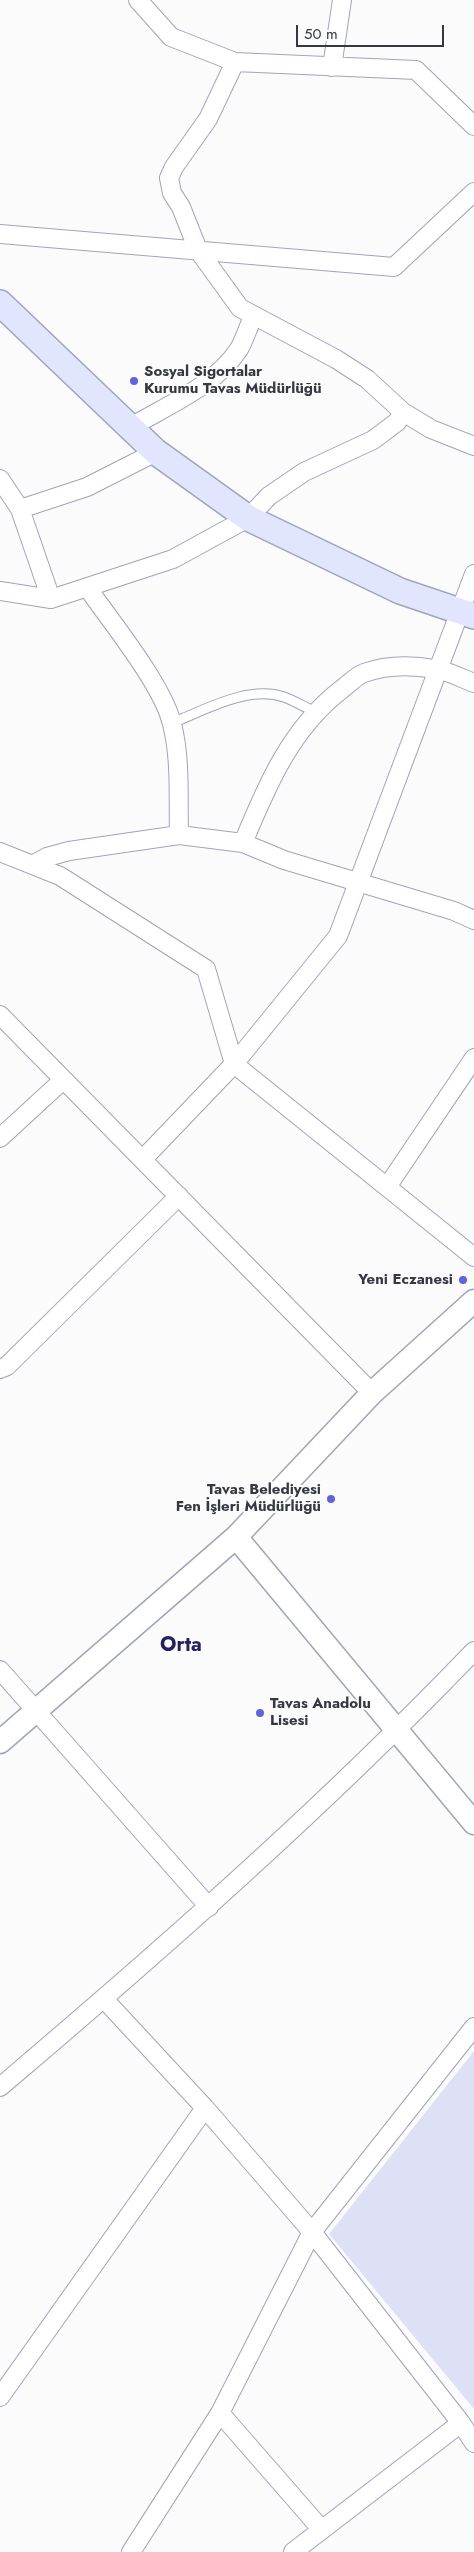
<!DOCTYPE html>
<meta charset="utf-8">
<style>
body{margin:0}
#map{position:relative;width:474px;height:2552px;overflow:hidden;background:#fbfbfb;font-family:Jost,sans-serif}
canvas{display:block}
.scale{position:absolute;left:296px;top:25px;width:148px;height:22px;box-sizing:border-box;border:2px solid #363841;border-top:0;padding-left:6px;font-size:15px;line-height:18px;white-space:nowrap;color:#363841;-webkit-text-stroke:4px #fbfbfb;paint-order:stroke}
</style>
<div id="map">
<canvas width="474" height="2552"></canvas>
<div class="scale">50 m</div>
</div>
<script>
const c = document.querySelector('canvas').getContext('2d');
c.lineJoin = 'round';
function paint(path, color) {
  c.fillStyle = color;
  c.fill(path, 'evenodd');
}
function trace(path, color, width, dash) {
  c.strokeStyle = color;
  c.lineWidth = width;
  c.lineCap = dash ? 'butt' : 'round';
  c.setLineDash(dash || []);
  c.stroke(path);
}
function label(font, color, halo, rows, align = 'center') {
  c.font = font + ' Jost,sans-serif';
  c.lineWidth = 4;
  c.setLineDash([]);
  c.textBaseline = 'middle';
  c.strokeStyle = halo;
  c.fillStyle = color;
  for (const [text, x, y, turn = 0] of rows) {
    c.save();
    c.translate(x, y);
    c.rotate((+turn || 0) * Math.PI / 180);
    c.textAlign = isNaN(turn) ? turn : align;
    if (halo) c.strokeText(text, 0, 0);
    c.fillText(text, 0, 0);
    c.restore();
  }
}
const green = new Path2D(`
 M 474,2051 L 474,2409 L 329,2234 Z`);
const service = new Path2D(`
 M 172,723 C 205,710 248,685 284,697 C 295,701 306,708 316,712`);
const minor = new Path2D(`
 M 138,0 L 171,37 L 235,62 L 416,70 L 474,126
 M 235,62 L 208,119 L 174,167 L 169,178 L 172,193 L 181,207 L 198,250 L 240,308 L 336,359 L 367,379 L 403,412 L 431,429 L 474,446
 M 332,67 L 342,0
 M 0,234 L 394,267 L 474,192
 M 131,427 C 168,405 215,386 239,349 C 245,339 248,327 253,317
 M 0,479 L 20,509 L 51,599
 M 20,509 L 87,487 L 156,452
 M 87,587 C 111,622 163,685 172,724 C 181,759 178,799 179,835
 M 0,591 L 51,599 L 173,559 L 248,518 L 269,496 L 304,472 L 373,440 L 397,422 L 403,412
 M 243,843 C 267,785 291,728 342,689 C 349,684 356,676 364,673 C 386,665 412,665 435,669 C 448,671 461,678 474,683
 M 0,852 L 60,876 L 206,969 L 234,1064 L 474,1257
 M 34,864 L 47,857 L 69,851 L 179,835 L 243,843 L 284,860 L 454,911 L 474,920
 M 0,1015 L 372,1393
 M 0,1138 L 63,1080
 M 143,1159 L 234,1064 L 338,936 L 474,574
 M 387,1187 L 474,1058
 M 0,1369 L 7,1366 L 179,1196
 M 0,1670 L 209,1907
 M 104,1999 L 205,2108 L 312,2232 L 461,2423
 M 0,2087 C 164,1948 325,1806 474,1651
 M 0,2397 L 205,2108
 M 220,2413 L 322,2530
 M 131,2552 L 220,2413 L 312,2232 L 474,2027
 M 293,2552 L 461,2423 L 474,2443`);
const tertiary = new Path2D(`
 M 236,1537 L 474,1823
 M 0,1742 L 236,1537 L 372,1393 L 474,1301`);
const secondary = new Path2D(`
 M 0,303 L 156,452 L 248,518 L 400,591 L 474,616`);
const markers = [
 [134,381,5,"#6064dc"],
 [463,1280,5,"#6064dc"],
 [331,1499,5,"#6064dc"],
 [260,1713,5,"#6064dc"]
];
const poiNames = [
 ["Sosyal Sigortalar",144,372],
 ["Kurumu Tavas Müdürlüğü",144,389],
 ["Yeni Eczanesi",453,1280,"right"],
 ["Tavas Belediyesi",321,1490,"right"],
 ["Fen İşleri Müdürlüğü",321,1507,"right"],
 ["Tavas Anadolu",270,1704],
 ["Lisesi",270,1721]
];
const districtNames = [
 ["Orta",181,1646]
];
paint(green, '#dee1f6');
trace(service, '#a0a4bb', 11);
trace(minor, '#a0a4bb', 20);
trace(tertiary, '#a0a4bb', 25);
trace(secondary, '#a0a4bb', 28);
trace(service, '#fff', 9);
trace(minor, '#fff', 18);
trace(tertiary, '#fff', 22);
trace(secondary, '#e1e5fe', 25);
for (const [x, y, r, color] of markers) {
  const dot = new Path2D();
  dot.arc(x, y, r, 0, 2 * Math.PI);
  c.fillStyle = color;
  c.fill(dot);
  trace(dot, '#fbfbfb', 2);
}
label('bold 15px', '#363841', '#fbfbfb', poiNames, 'left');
label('bold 20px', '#22235c', '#fbfbfb', districtNames);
</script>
